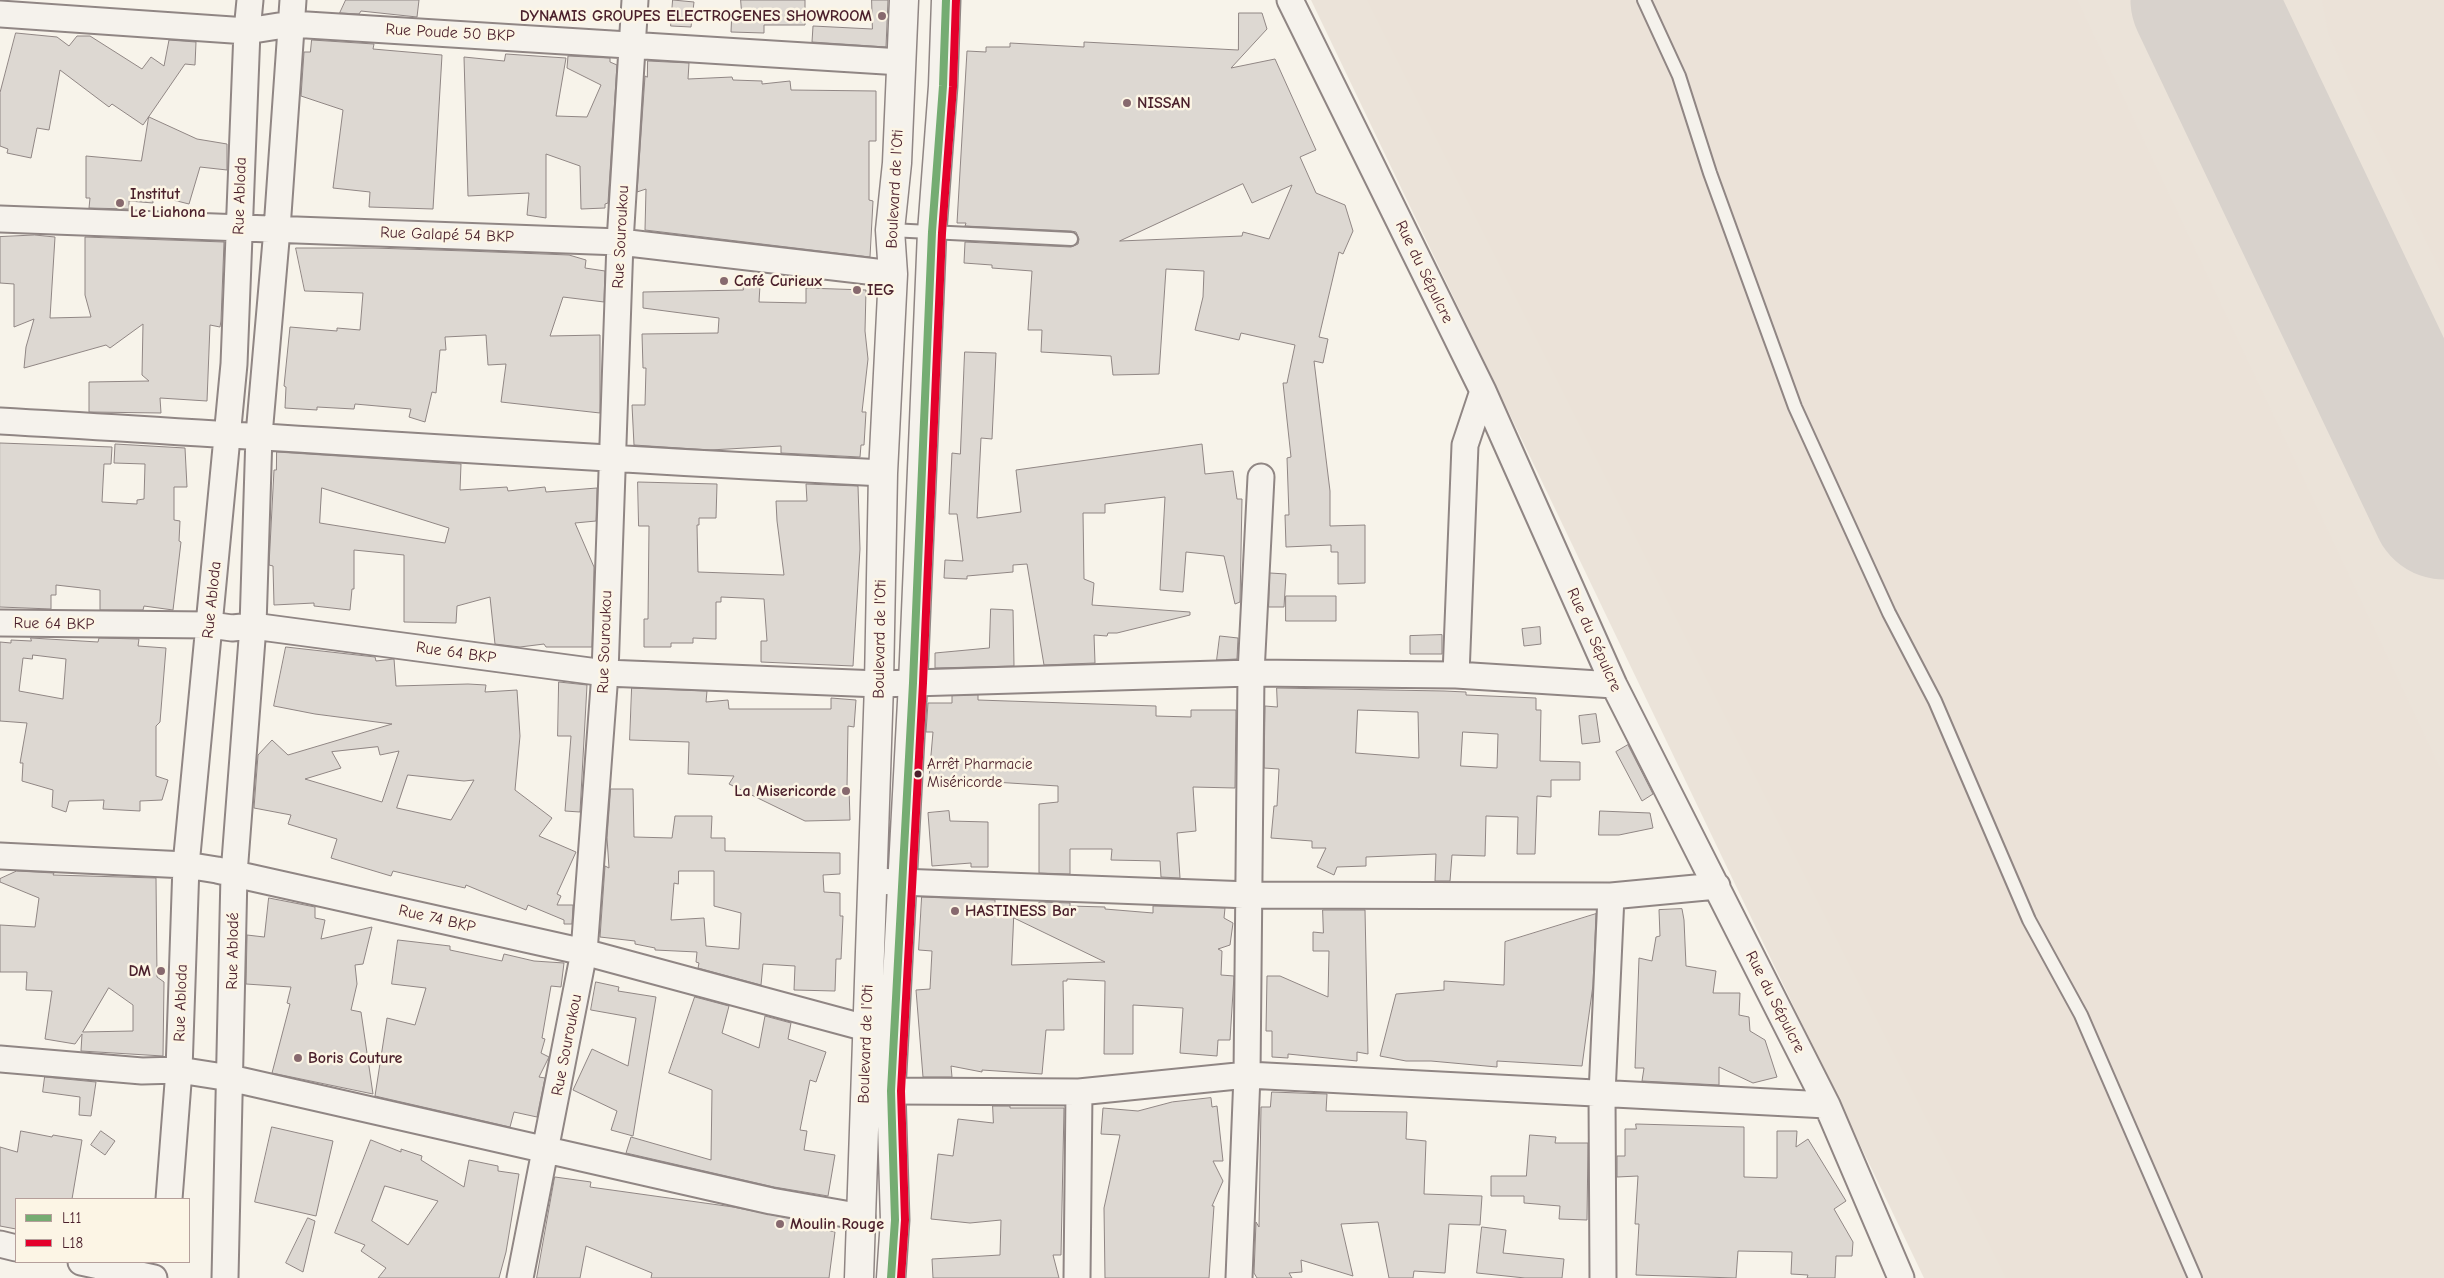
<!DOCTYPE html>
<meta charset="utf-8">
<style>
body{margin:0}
#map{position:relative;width:2444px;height:1278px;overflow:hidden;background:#f7f3ea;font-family:"Comic Neue",sans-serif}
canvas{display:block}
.legend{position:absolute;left:15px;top:1198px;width:175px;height:65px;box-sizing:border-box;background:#fcf5e5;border:1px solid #b59f9b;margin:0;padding:6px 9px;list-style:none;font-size:15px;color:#4a1f2b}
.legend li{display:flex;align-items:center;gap:10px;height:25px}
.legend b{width:25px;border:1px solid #b59f9b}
</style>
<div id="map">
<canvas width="2444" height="1278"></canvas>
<ul class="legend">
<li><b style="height:6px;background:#75ac72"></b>L11</li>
<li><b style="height:6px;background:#e4002b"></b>L18</li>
</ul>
</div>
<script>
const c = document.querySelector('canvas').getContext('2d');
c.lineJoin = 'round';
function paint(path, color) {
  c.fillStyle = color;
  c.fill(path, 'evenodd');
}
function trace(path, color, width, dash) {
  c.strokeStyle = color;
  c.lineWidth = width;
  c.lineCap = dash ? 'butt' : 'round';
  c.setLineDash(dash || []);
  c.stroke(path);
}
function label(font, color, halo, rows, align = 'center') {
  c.font = font + ' "Comic Neue",sans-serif';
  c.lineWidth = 5;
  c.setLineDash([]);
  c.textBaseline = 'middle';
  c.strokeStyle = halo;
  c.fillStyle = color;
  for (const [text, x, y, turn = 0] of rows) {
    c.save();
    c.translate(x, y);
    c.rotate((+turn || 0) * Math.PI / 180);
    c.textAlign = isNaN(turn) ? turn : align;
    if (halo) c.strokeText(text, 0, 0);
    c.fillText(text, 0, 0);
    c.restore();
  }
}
const built = new Path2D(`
 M 1311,0 L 2444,0 L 2444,1278 L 1924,1278 Z`);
const green = new Path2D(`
 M 1367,0 L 2077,0 L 2444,777 L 2444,1278 L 2006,1278 Z
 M 2322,0 L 2444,0 L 2444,278 L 2345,71 L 2328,32 Z`);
const runway = new Path2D(`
 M 2203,0 L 2444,507`);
const building = new Path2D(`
 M 346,0 L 419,0 L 417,17 L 361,11 L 359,14 L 340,13 Z
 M 673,0 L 694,2 L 691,27 L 671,26 Z
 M 741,0 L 805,0 L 805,25 L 764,25 L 764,33 L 731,32 L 732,10 L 741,10 Z
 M 872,0 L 888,0 L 886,47 L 812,42 L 813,26 L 872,29 Z
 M 1239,13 L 1262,13 L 1267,29 L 1231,68 L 1275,59 L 1316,150 L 1300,157 L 1316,193 L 1345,205 L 1353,231 L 1343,254 L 1339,252 L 1319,337 L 1328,339 L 1323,363 L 1314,361 L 1330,491 L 1330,526 L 1365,525 L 1365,583 L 1338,584 L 1338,552 L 1331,552 L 1331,545 L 1286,547 L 1285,515 L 1289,515 L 1287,458 L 1291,457 L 1283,383 L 1287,383 L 1295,345 L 1241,333 L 1239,340 L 1195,330 L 1203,297 L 1204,271 L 1166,269 L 1159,374 L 1113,375 L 1111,356 L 1041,352 L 1042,330 L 1028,330 L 1032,271 L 992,268 L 992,265 L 964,263 L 965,242 L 1071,247 L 1078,244 L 1079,239 L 1076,232 L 1071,231 L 965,226 L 966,223 L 957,223 L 967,51 L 986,52 L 986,47 L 1010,47 L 1010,43 L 1084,47 L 1084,42 L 1238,50 ZM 1243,184 L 1252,203 L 1292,185 L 1269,239 L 1243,232 L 1242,236 L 1120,241 Z
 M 16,33 L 57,37 L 69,46 L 77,36 L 90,36 L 142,69 L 151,57 L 164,66 L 169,40 L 196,42 L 195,65 L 185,64 L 143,125 L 112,104 L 109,107 L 60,70 L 49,130 L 37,128 L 31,158 L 7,153 L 8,149 L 0,146 L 0,93 Z
 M 312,40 L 374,44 L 373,49 L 442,55 L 433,209 L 369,207 L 370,192 L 333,188 L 343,110 L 301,96 L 304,52 L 310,52 Z
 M 506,54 L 566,58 L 556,116 L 587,117 L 601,85 L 567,68 L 568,56 L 610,58 L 610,62 L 617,65 L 608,203 L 605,204 L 605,208 L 581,209 L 580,166 L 546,154 L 546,218 L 527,215 L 529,193 L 468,196 L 464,57 L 504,61 Z
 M 648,61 L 689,63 L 688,79 L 732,77 L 733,80 L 762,81 L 762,84 L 790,81 L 791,90 L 876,91 L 876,141 L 869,141 L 869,200 L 873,201 L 870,257 L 645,230 L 646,189 L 637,192 L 645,76 L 647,77 Z
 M 149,117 L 197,139 L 227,144 L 227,170 L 200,167 L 189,204 L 153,195 L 153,203 L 129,201 L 129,209 L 89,208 L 90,198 L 86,198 L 86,156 L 141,161 Z
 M 35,235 L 55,237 L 50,318 L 91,317 L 85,295 L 85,237 L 224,242 L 221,321 L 220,327 L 210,325 L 207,401 L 160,398 L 161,413 L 89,412 L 89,382 L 149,381 L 142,375 L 143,324 L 110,348 L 106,345 L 24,368 L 26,347 L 34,319 L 14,327 L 14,284 L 0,283 L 0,237 Z
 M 296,248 L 373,248 L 467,251 L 569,255 L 586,260 L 585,268 L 605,271 L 604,302 L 563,297 L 550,336 L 600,335 L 600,413 L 501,402 L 506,364 L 488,365 L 486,335 L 445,337 L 446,350 L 440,350 L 436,393 L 432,392 L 425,422 L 409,417 L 411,409 L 355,404 L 354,409 L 317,407 L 317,410 L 285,408 L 286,387 L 284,386 L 290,327 L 337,331 L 337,328 L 360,330 L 363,293 L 305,291 Z
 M 743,285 L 760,285 L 759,302 L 806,303 L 806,288 L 866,290 L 865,331 L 868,359 L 862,412 L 866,412 L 864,445 L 861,445 L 860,457 L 781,453 L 781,446 L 710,450 L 634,445 L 632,405 L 645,405 L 646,368 L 643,368 L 642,334 L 718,333 L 719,318 L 643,308 L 643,292 L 743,290 Z
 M 965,352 L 996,353 L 992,439 L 981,438 L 977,518 L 1021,512 L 1016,470 L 1202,444 L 1205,474 L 1233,471 L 1237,499 L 1242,499 L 1240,602 L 1235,604 L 1224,556 L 1186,552 L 1183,592 L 1160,590 L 1165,497 L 1105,504 L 1105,513 L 1083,513 L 1084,579 L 1094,583 L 1092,605 L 1190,612 L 1190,615 L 1117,633 L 1108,633 L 1107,636 L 1094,635 L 1095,663 L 1044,665 L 1027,564 L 1013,565 L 1013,572 L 967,576 L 967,579 L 944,578 L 945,560 L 963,561 L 957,514 L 949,514 L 952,453 L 960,454 Z
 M 0,443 L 112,447 L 111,464 L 104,464 L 102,502 L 137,504 L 137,500 L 144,499 L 145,464 L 114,463 L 115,444 L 185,448 L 187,487 L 174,487 L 174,520 L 180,521 L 179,541 L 181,542 L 173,610 L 144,606 L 143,610 L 100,610 L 100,590 L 56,585 L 56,595 L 51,595 L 51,609 L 0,607 Z
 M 277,452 L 461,464 L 460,490 L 507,487 L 508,491 L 545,487 L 546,492 L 597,488 L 596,521 L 575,523 L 594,567 L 592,647 L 546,647 L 544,644 L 520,647 L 495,644 L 490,597 L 457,606 L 456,623 L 404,622 L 404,555 L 354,550 L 354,589 L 352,589 L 350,610 L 314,606 L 314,603 L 274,605 L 273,566 L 269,565 L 274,470 L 276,470 ZM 322,488 L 449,528 L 445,543 L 320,523 Z
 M 638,482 L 717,484 L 716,518 L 699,518 L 699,525 L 697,525 L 698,572 L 784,575 L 777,521 L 776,501 L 807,501 L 806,484 L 858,486 L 860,549 L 853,666 L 761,662 L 761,641 L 767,641 L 764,599 L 721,597 L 721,602 L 716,602 L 716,639 L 693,638 L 693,643 L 671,643 L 671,647 L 644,647 L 644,619 L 648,619 L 649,526 L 639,526 Z
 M 1270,573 L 1286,574 L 1284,607 L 1269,607 Z
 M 1286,596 L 1336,596 L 1336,621 L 1286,621 Z
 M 991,609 L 1013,610 L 1014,666 L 935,668 L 935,653 L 989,648 Z
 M 1540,627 L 1541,644 L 1524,646 L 1522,629 Z
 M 1442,635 L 1442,654 L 1410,654 L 1410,636 Z
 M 1220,636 L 1238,638 L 1237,659 L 1217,660 Z
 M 31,638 L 98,642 L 99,638 L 139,639 L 138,646 L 166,648 L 160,722 L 156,726 L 156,776 L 168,780 L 162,800 L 140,801 L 140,811 L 103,809 L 104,800 L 69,801 L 66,812 L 52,807 L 53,790 L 22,781 L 23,763 L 20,763 L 27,723 L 0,721 L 0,642 L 11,643 L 11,640 L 31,641 ZM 33,655 L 66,659 L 63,699 L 19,691 L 23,658 L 32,659 Z
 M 286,647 L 375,657 L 376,661 L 394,659 L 396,686 L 468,684 L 486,685 L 485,692 L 517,690 L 520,736 L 515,790 L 552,818 L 539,836 L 576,852 L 557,894 L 561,896 L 557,905 L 573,905 L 572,924 L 564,924 L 564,920 L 528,905 L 526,910 L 466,885 L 465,888 L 393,871 L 391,876 L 331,858 L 337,839 L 288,824 L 291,815 L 254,808 L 258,755 L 272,740 L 288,755 L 392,724 L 315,714 L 274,706 ZM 378,747 L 380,755 L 399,751 L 382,802 L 305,779 L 341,768 L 332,752 ZM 408,775 L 464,781 L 474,780 L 451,820 L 397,808 Z
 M 559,682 L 587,685 L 580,812 L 565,811 L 571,736 L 558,736 Z
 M 632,688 L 707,691 L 706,702 L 728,700 L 729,709 L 831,709 L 831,698 L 856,700 L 854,727 L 848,726 L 847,787 L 849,787 L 850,820 L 805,821 L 729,784 L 734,776 L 688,774 L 689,742 L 630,740 Z
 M 1277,688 L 1444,691 L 1466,692 L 1466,695 L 1536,698 L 1536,710 L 1541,710 L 1540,761 L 1580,762 L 1580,780 L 1551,780 L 1551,797 L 1537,796 L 1535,854 L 1517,854 L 1518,817 L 1486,816 L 1485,856 L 1452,855 L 1450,881 L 1435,881 L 1436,854 L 1366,857 L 1366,866 L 1337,867 L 1334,875 L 1317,867 L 1326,848 L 1312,848 L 1312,841 L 1271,838 L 1274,806 L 1277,806 L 1279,769 L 1264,768 L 1265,706 L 1277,707 ZM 1358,710 L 1418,712 L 1419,758 L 1356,753 ZM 1463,732 L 1498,734 L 1497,768 L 1461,766 Z
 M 978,695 L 978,700 L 1156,706 L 1156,716 L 1191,717 L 1191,710 L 1236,710 L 1235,788 L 1193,787 L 1196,831 L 1177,833 L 1180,878 L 1161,877 L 1160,861 L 1111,860 L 1112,849 L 1070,849 L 1070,874 L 1039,873 L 1039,804 L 1058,802 L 1058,786 L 929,778 L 933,732 L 926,732 L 928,703 L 952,703 L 952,696 Z
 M 1596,714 L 1600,742 L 1582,744 L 1579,716 Z
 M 1628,745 L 1653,794 L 1642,801 L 1616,752 Z
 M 611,789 L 633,789 L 634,837 L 672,838 L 675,816 L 712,816 L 711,838 L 725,838 L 725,851 L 840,853 L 840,874 L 823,875 L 824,892 L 840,893 L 840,916 L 843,916 L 841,959 L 836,959 L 835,991 L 794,990 L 795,966 L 763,964 L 761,985 L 698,968 L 699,963 L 696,962 L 697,952 L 655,950 L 655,948 L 635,944 L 635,941 L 600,937 L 605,866 L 609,868 L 607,838 ZM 679,871 L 714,871 L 714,906 L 741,913 L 739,949 L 706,946 L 704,918 L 671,920 L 674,883 L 678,884 Z
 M 949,811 L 950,821 L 988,822 L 988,867 L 971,867 L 971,863 L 932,866 L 928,813 Z
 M 1600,811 L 1650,813 L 1653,828 L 1619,835 L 1599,835 Z
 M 17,871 L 54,873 L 53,875 L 156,878 L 157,977 L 164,982 L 163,1056 L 81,1051 L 82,1034 L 75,1044 L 45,1039 L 52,991 L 26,990 L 27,972 L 0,972 L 0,925 L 35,927 L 39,898 L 0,882 L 0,879 ZM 109,988 L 133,1005 L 133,1031 L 83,1032 Z
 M 922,897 L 995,900 L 995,908 L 1039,910 L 1039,902 L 1070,903 L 1070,906 L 1105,907 L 1105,909 L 1153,913 L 1153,906 L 1225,908 L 1224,918 L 1233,923 L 1230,945 L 1218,949 L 1222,951 L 1221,975 L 1234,976 L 1230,1040 L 1218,1040 L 1217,1056 L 1180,1053 L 1183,1008 L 1133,1005 L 1133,1054 L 1104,1054 L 1105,981 L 1067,979 L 1067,981 L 1063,981 L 1064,1030 L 1046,1030 L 1042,1074 L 982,1070 L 982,1072 L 951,1066 L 952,1077 L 923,1077 L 916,990 L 930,989 L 932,951 L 919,950 ZM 1014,918 L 1105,962 L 1012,965 Z
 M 269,898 L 315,907 L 315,918 L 325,920 L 321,939 L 372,927 L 363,964 L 355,965 L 357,984 L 351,1010 L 361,1012 L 373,1094 L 272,1073 L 290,1004 L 287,1003 L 291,987 L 246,984 L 247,935 L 264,937 Z
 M 1682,909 L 1684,920 L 1686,966 L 1716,971 L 1713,993 L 1740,993 L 1739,1015 L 1749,1017 L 1750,1031 L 1765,1040 L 1777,1077 L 1753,1083 L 1719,1067 L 1719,1085 L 1642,1081 L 1644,1068 L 1635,1068 L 1639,958 L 1652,961 L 1656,937 L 1660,936 L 1659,910 Z
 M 1323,910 L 1365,910 L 1368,1054 L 1357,1052 L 1357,1061 L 1288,1054 L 1288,1058 L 1272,1057 L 1272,1031 L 1266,1031 L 1267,976 L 1280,976 L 1328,997 L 1329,951 L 1313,951 L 1313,932 L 1323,933 Z
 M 1596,914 L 1593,985 L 1582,1066 L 1497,1061 L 1497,1067 L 1431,1061 L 1406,1061 L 1380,1056 L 1396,994 L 1444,990 L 1444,981 L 1504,985 L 1505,942 Z
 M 398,940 L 450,946 L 450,950 L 502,961 L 504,954 L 534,961 L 564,963 L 561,987 L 551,986 L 542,1038 L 545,1039 L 541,1053 L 549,1057 L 539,1077 L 545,1078 L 537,1117 L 514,1112 L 510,1127 L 375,1096 L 387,1018 L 415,1025 L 426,988 L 392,984 Z
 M 596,982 L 619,987 L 618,991 L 656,997 L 633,1136 L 611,1130 L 617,1111 L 573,1090 L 592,1049 L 628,1066 L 636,1018 L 591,1010 Z
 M 695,997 L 729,1006 L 722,1033 L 759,1048 L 765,1016 L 791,1023 L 788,1039 L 826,1052 L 816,1082 L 810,1080 L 800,1130 L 807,1131 L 804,1150 L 835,1155 L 828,1196 L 774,1187 L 626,1153 L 631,1137 L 711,1160 L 712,1090 L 669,1073 Z
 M 45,1077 L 96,1082 L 91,1116 L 79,1115 L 80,1097 L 43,1092 Z
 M 1272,1092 L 1327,1094 L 1326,1111 L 1407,1112 L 1406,1139 L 1426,1141 L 1424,1194 L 1482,1196 L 1480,1225 L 1449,1224 L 1445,1273 L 1414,1271 L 1413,1278 L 1389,1278 L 1378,1222 L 1341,1224 L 1353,1276 L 1301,1260 L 1302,1272 L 1289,1273 L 1292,1278 L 1257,1278 L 1254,1273 L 1256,1222 L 1259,1227 L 1261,1107 L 1270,1107 Z
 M 1211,1098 L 1212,1107 L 1217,1106 L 1223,1161 L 1213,1161 L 1223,1181 L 1212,1206 L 1214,1206 L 1209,1278 L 1105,1278 L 1104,1208 L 1120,1135 L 1101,1134 L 1103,1108 L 1138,1111 L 1172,1102 Z
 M 993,1106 L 1010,1106 L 1010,1108 L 1064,1108 L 1061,1255 L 1053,1255 L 1059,1278 L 933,1278 L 932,1259 L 1000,1255 L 1001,1220 L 970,1223 L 931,1219 L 938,1154 L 953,1156 L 958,1119 L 993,1123 Z
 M 1636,1124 L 1744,1127 L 1744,1177 L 1777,1178 L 1777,1131 L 1797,1131 L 1796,1147 L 1808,1139 L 1846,1201 L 1834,1209 L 1853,1242 L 1852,1256 L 1836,1256 L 1835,1278 L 1807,1278 L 1808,1275 L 1791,1274 L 1792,1252 L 1738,1251 L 1736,1278 L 1636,1275 L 1639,1224 L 1635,1224 L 1638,1176 L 1617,1177 L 1617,1156 L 1625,1156 L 1625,1129 L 1636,1129 Z
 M 272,1127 L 333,1141 L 316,1216 L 255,1202 Z
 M 21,1131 L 52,1137 L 53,1135 L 82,1140 L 72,1199 L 16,1199 L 16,1229 L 0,1226 L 0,1147 L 17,1152 Z
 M 101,1131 L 115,1141 L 105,1155 L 91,1145 Z
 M 1530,1135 L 1556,1137 L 1555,1143 L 1588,1143 L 1587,1220 L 1559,1219 L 1560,1206 L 1524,1203 L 1524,1196 L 1491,1196 L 1491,1176 L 1526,1176 Z
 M 371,1140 L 401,1152 L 401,1149 L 422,1156 L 421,1160 L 464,1187 L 469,1160 L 498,1166 L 498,1171 L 519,1174 L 506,1252 L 499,1278 L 378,1278 L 386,1268 L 361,1251 L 365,1245 L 335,1233 ZM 385,1186 L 438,1201 L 408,1245 L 372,1221 Z
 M 555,1177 L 591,1182 L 590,1187 L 733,1207 L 823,1225 L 822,1229 L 835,1232 L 829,1278 L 651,1278 L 652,1273 L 586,1246 L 580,1278 L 537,1278 Z
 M 308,1218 L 315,1221 L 303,1272 L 286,1263 Z
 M 1482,1227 L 1506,1230 L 1503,1253 L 1564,1259 L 1562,1278 L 1525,1278 L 1477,1273 Z`);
const service = new Path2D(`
 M 1644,0 L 1679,76 L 1710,173 L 1795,407 L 1889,613 L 1935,701 L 2029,920 L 2081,1015 L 2195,1278
 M 890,230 L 1071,239`);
const minor = new Path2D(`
 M 1290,0 L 1483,391 L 1614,685 L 1827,1105 L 1901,1278
 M 0,14 L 247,31 L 291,24 L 901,62
 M 0,219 L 620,242 L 893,274
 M 0,421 C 295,438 589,459 883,473
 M 0,623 L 210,625 L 232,628 L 253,626 L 605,673 L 879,684 L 1251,673 L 1456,675 L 1614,685
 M 1456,675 L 1465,445 L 1483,391
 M 0,856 L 186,865 L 217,870 L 584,952 L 866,1028
 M 872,881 L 1250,895 L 1611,896 L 1717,886
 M 0,1059 L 142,1071 L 179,1070 L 230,1078 L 771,1201 L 862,1217
 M 871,1089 L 891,1091 L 1079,1092 L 1247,1075 L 1827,1105
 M 169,1199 L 179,1070 L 186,865 L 234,364 L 247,31 L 250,0
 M 0,1244 L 16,1248
 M 81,1262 L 154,1278
 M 225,1278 L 234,874 L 253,626 L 259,435 L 277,229 L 293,0
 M 520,1278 L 584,952 L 605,673 L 620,242 L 635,0
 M 1077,1278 L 1079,1092
 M 1239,1278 L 1247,1075 L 1251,673 L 1261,477
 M 1603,1278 L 1602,1094 L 1611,896`);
const secondary = new Path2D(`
 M 859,1278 L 879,684 L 883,473 L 893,274 L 890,230 L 897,163 L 904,0
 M 891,1278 L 895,1220 L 891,1091 L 913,683 L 932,232 L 943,86 L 946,0`);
const bus1 = new Path2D(`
 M 891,1278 L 895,1220 L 891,1091 L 913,683 L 932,232 L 943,86 L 946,0`);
const bus2 = new Path2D(`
 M 901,1278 L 905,1220 L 901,1091 L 923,683 L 942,233 L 953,87 L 956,0`);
const markers = [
 [882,16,5,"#87696e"],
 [1127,103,5,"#87696e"],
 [120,203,5,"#87696e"],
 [724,281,5,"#87696e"],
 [857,290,5,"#87696e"],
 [918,774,4.5,"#4a1f2b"],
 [846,791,5,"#87696e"],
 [955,911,5,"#87696e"],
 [161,971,5,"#87696e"],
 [298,1058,5,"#87696e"],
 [780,1224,5,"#87696e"]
];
const busNames = [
 ["Arrêt Pharmacie",927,765],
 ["Miséricorde",927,783]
];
const poiNames = [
 ["DYNAMIS GROUPES ELECTROGENES SHOWROOM",872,16,"right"],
 ["NISSAN",1137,103],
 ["Institut",130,194],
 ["Le Liahona",130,212],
 ["Café Curieux",734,281],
 ["IEG",867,290],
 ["La Misericorde",836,791,"right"],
 ["HASTINESS Bar",965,911],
 ["DM",151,971,"right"],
 ["Boris Couture",308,1058],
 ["Moulin Rouge",790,1224]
];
const streetNames = [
 ["Rue Poude 50 BKP",450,33,3],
 ["Boulevard de l'Oti",895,189,-87],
 ["Rue Abloda",240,196,-88],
 ["Rue Galapé 54 BKP",447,235,2],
 ["Rue Souroukou",621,237,-87],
 ["Rue du Sépulcre",1424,272,64],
 ["Rue Abloda",212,600,-84],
 ["Rue 64 BKP",54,624,1],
 ["Boulevard de l'Oti",880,639,-89],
 ["Rue du Sépulcre",1594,640,66],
 ["Rue Souroukou",605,642,-88],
 ["Rue 64 BKP",456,653,8],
 ["Rue 74 BKP",437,919,13],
 ["Rue Ablodé",233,951,-89],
 ["Rue du Sépulcre",1775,1002,63],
 ["Rue Abloda",181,1003,-88],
 ["Boulevard de l'Oti",866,1044,-88],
 ["Rue Souroukou",567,1045,-79]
];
paint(built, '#ebe3d9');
paint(green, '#ebe2d8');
trace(runway, '#d8d2cc', 145);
paint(building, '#ddd8d2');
trace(building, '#908684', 1);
trace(service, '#908684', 16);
trace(minor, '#908684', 29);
trace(secondary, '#908684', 31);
trace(service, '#f5f2ec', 12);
trace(minor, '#f5f2ec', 25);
trace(secondary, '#f5f2ec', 28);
trace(bus1, '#75ac72', 8);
trace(bus2, '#e4002b', 8);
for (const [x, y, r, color] of markers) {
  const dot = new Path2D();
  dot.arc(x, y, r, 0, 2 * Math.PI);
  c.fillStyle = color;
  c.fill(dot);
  trace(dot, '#fcf5e5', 2);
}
label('15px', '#4a1f2b', '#fcf5e5', busNames, 'left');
label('bold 16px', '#4a1f2b', '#fcf5e5', poiNames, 'left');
label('16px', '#4a1f2b', '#fcf5e5', streetNames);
</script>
